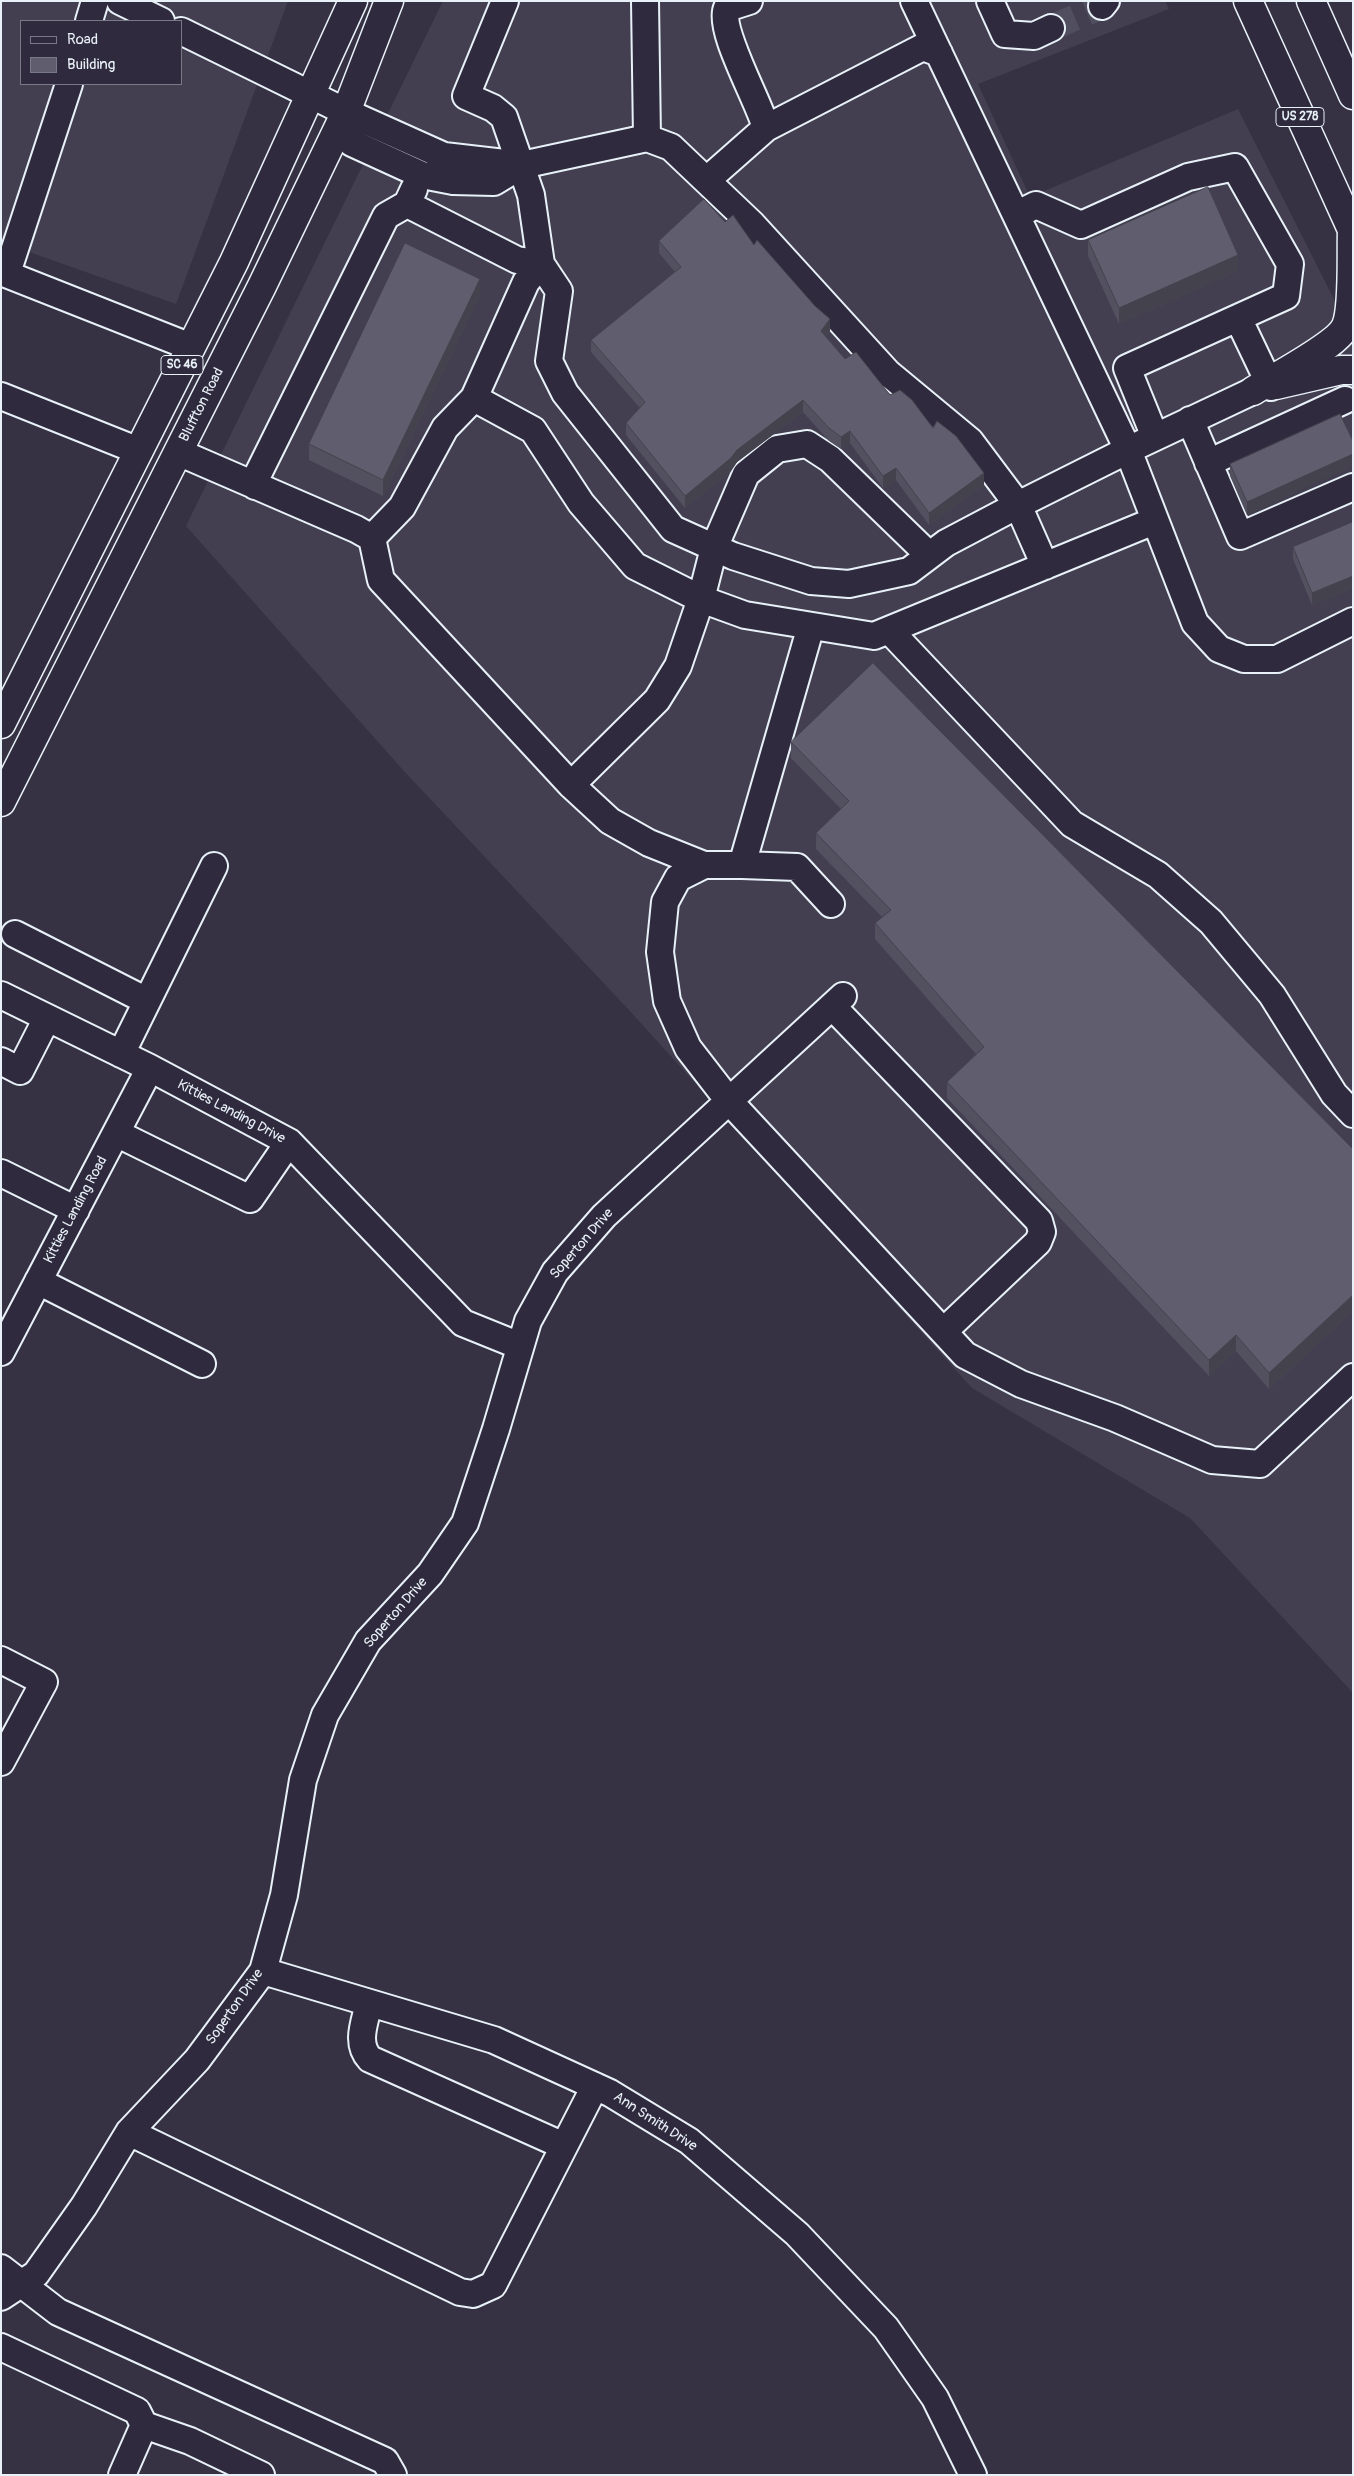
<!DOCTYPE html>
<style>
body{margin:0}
#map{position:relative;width:1354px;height:2476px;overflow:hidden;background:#363244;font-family:Pangolin,sans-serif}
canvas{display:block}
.frame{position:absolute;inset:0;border:2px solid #e8f1f8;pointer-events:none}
.legend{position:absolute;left:20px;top:20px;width:162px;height:65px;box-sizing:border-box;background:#2f2a3d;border:1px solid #797a88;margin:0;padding:6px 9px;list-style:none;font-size:15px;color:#e8f1f8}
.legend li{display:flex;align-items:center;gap:10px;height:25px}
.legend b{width:25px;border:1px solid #797a88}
</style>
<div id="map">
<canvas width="1354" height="2476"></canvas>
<div class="frame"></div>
<ul class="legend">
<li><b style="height:6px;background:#2f2a3d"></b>Road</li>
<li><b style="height:14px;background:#605e6e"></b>Building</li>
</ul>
</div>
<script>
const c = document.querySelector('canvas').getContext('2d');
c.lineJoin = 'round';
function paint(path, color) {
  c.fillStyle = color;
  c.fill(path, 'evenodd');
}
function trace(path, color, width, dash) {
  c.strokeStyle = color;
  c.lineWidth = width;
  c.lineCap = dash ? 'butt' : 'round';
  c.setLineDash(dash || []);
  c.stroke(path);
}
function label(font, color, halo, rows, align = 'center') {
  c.font = font + ' Pangolin,sans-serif';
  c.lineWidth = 4.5;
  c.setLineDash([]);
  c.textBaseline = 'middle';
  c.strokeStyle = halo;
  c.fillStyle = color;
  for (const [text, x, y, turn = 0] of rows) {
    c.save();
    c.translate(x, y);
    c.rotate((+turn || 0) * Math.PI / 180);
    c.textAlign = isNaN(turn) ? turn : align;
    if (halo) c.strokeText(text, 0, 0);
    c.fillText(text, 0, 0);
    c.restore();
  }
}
const built = new Path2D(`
 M 1,1 L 288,1 L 176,304 L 1,242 ZM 21,21 L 181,21 L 181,84 L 21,84 Z
 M 443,1 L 1165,1 L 1169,9 L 978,84 L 1030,197 L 1238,109 L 1353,337 L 1353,1693 L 1190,1518 L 972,1388 L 628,1009 L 403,770 L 186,526 Z`);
const minorTunnel = new Path2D(`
 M 1051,28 L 1102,6`);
const minor = new Path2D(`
 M 120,1 L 161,21
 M 505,1 L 466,96 L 493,108 L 504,117 L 531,195 L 541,264 L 526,282 L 474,398 L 533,430 L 581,503 L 635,566 L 701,599 L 745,615 L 874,636 L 1154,521
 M 645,1 L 647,138
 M 749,1 L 727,8 C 717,29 759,101 766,128
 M 914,1 L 1128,450 L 1195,623 L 1219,649 L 1244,659 L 1277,659 L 1353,621
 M 990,1 L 1005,34 L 1034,36 L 1051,28
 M 1102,6 L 1106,1
 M 89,21 L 95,1
 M 181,31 L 346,112 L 444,156 L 522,165
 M 346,112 L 352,143 L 422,175 L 453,181 L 494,182 L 522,165 L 647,138 L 671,147 L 752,224 L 888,373 L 970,441 L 1018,505 L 1045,566
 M 707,180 L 766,128 L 923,47 L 939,53
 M 407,204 L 517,260 L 541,264 L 559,291 L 549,361 L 565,393 L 673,529 L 733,556 L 811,581 L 849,584 L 909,571 L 946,543 L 1018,505 L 1128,450 L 1253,391
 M 1016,215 L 1036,205 L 1081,225 L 1188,177 L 1235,167 L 1290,264 L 1286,296 L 1127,368 L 1155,437
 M 1,272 L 191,347
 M 7,273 L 69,84
 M 1238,318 L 1271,387
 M 1,396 L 139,451
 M 1190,420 L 1240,536 L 1353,487
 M 178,452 L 356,529 L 372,538 L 381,580 L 571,785 L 610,821 L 649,843 L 704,865
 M 1208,463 L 1345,400
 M 255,486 L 257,476 L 386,216 L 407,204 L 414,189
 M 372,538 L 402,507 L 445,428 L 474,398
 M 811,626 L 742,865 L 704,865 L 678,878 L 665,902 L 660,952 L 667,1001 L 688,1048 L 729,1101 L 965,1355 L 1021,1384 L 1115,1418 L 1212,1460 L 1260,1464 L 1353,1377
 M 889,630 L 1072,824 L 1158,875 L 1211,922 L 1272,995 L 1334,1094 L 1353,1114
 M 571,785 L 657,700 L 678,666 L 701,599 L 714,548 L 746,474 L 777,449 L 807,444 L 830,459 L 929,555
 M 742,865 L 797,867 L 831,904
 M 15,934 L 147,1001
 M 1,995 L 150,1068 L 289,1142 L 463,1323 L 520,1346
 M 832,1006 L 1039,1221 L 1042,1232 L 1038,1242 L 944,1331
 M 121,1054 L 214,866
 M 1,1061 L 20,1071 L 47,1018
 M 116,1133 L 250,1199 L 289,1142
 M 1,1173 L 76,1210
 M 38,1281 L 202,1364
 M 1,1352 L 150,1068
 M 1,1660 L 44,1682 L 1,1762
 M 263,1971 L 494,2040 L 610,2093 L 689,2141 L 797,2234 L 886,2328 L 935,2398 L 973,2475
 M 369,2003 C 365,2022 355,2043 370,2059 L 564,2146
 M 129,2132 L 460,2292 L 473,2294 L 493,2285 L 595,2086
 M 1,2268 L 58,2312 L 385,2461 L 393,2475
 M 1,2297 L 36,2274 L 84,2206 L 129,2132 L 197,2060 L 263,1971 L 284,1895 L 303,1780 L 325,1715 L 368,1641 L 430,1574 L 465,1523 L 496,1429 L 528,1321 L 555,1272 L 604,1216 L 843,996
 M 1,2347 L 137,2411 L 144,2425 L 122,2475
 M 144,2425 L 190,2441 L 261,2475`);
const major = new Path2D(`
 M 1,724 L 234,262 L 353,1
 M 1,802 L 262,286 L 346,112 L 389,1`);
const highway = new Path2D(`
 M 1248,1 L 1353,232
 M 1311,1 L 1353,95
 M 1276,385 L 1341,370 L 1353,370
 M 1253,391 C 1273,378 1338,345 1346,326 C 1354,308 1351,252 1352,230`);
const wall = new Path2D(`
 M 725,222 L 754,245 L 830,331 L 826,337 L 845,359 L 933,428 L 984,485 L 929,525 L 896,480 L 883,488 L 850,443 L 841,449 L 829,441 L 803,412 L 737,462 L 731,471 L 685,508 L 626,435 L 626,423 L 640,408 L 591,352 L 591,340 L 675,272 L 659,253 L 659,241 Z
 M 1088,240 L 1238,271 L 1119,324 L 1088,256 Z
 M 480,295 L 383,496 L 309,460 L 309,444 Z
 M 1353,441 L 1247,515 L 1230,476 L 1230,464 Z
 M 1353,522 L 1353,588 L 1312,605 L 1293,559 L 1293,547 Z
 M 791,742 L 1353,1149 L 1353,1311 L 1269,1389 L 1236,1351 L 1209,1376 L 947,1098 L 947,1082 L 976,1054 L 875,939 L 875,923 L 882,917 L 816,849 L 816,833 L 841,809 L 791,758 Z`);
const shadedWall = new Path2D(`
 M 1238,255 L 1238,271 L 1119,324 L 1119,308 Z
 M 480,279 L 480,295 L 383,496 L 383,480 Z
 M 830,319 L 830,331 L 821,343 L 821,331 Z
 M 803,400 L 803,412 L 737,462 L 731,471 L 685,508 L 685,496 L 737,450 Z
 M 850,431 L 850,443 L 841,449 L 841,437 Z
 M 1353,454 L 1353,466 L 1247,515 L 1247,502 Z
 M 896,468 L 896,480 L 883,488 L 883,476 Z
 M 984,473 L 984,485 L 929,525 L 929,513 Z
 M 1353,576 L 1353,588 L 1312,605 L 1312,593 Z
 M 1353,1295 L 1353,1311 L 1269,1389 L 1269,1373 Z
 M 1236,1335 L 1236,1351 L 1209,1376 L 1209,1360 Z`);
const building = new Path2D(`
 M 1208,187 L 1238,255 L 1119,308 L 1088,240 Z
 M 704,199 L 725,222 L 733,215 L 754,245 L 757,240 L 815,306 L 830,319 L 821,331 L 845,359 L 856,352 L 890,395 L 900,390 L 912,400 L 933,428 L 937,421 L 956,436 L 984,473 L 929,513 L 896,468 L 883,476 L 850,431 L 841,437 L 829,428 L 803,400 L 737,450 L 731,458 L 685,496 L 626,423 L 645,402 L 591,340 L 681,267 L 659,241 Z
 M 405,243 L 480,279 L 383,480 L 309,444 Z
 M 1340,414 L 1353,441 L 1353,454 L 1247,502 L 1230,464 Z
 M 1353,522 L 1353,576 L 1312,593 L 1293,547 Z
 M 873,663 L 1353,1149 L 1353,1295 L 1269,1373 L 1236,1335 L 1209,1360 L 947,1082 L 984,1047 L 875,923 L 891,910 L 816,833 L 849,801 L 791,742 Z`);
const shields = [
 [1300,117,48],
 [182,365,42]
];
const shieldNames = [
 ["US 278",1300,117],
 ["SC 46",182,365]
];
const streetNames = [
 ["Bluffton Road",202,405,-63],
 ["Kitties Landing Drive",231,1112,28],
 ["Kitties Landing Road",76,1210,-62],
 ["Soperton Drive",582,1244,-49],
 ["Soperton Drive",396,1613,-49],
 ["Soperton Drive",235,2007,-55],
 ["Ann Smith Drive",655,2122,33]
];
paint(built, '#433f51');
trace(minorTunnel, '#514f5f', 26, [26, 13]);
trace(minor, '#e8f1f8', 30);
trace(major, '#e8f1f8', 31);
trace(highway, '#e8f1f8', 31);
trace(minor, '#2f2a3d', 26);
trace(major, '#2f2a3d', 28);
trace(highway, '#2f2a3d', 28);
paint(wall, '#53515f');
paint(shadedWall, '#43424d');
paint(building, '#605e6e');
trace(building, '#43424d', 1);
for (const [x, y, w] of shields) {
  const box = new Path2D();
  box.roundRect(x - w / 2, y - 9.5, w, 19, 4);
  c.fillStyle = '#2f2a3d';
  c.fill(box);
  trace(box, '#e8f1f8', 1);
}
label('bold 12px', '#e8f1f8', null, shieldNames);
label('14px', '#e8f1f8', '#2f2a3d', streetNames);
</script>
